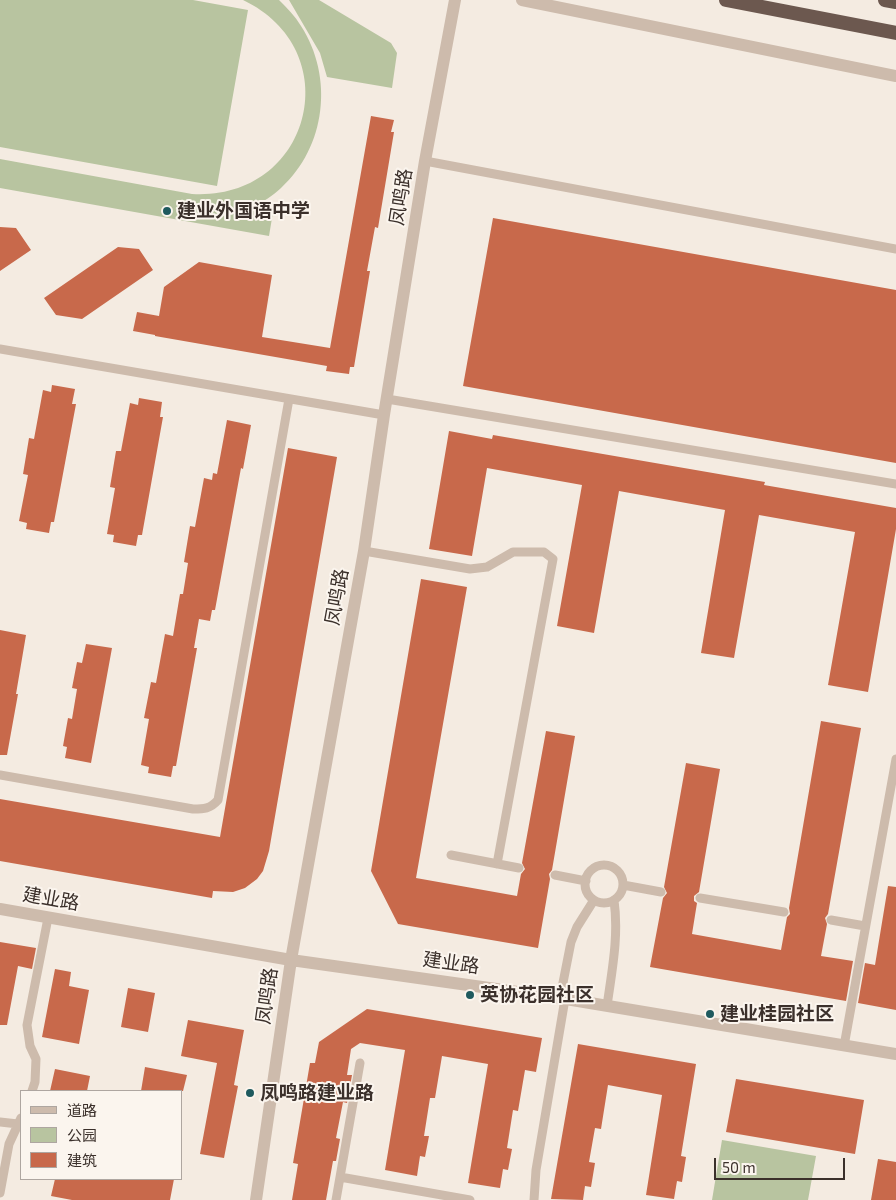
<!DOCTYPE html>
<meta charset="utf-8">
<style>
body{margin:0}
#map{position:relative;width:896px;height:1200px;overflow:hidden;background:#f4ebe1;font-family:"Exo 2","Noto Sans SC",sans-serif}
canvas{display:block}
.legend{position:absolute;left:20px;top:1090px;width:162px;height:90px;box-sizing:border-box;background:#fbf5ee;border:1px solid #aea6a0;margin:0;padding:6px 9px;list-style:none;font-size:15px;color:#3b302b}
.legend li{display:flex;align-items:center;gap:10px;height:25px}
.legend b{width:25px;border:1px solid #aea6a0}
.scale{position:absolute;left:714px;top:1158px;width:131px;height:22px;box-sizing:border-box;border:2px solid #3b302b;border-top:0;padding-left:6px;font-size:15px;line-height:18px;white-space:nowrap;color:#3b302b;-webkit-text-stroke:4px #fbf5ee;paint-order:stroke}
</style>
<div id="map">
<canvas width="896" height="1200"></canvas>
<ul class="legend">
<li><b style="height:6px;background:#cdbbac"></b>道路</li>
<li><b style="height:14px;background:#b8c4a0"></b>公园</li>
<li><b style="height:14px;background:#c8694b"></b>建筑</li>
</ul>
<div class="scale">50 m</div>
</div>
<script>
const c = document.querySelector('canvas').getContext('2d');
c.lineJoin = 'round';
function paint(path, color) {
  c.fillStyle = color;
  c.fill(path, 'evenodd');
}
function trace(path, color, width, dash) {
  c.strokeStyle = color;
  c.lineWidth = width;
  c.lineCap = dash ? 'butt' : 'round';
  c.setLineDash(dash || []);
  c.stroke(path);
}
function label(font, color, halo, rows, align = 'center') {
  c.font = font + ' "Exo 2","Noto Sans SC",sans-serif';
  c.lineWidth = 4;
  c.setLineDash([]);
  c.textBaseline = 'middle';
  c.strokeStyle = halo;
  c.fillStyle = color;
  for (const [text, x, y, turn = 0] of rows) {
    c.save();
    c.translate(x, y);
    c.rotate((+turn || 0) * Math.PI / 180);
    c.textAlign = isNaN(turn) ? turn : align;
    if (halo) c.strokeText(text, 0, 0);
    c.fillText(text, 0, 0);
    c.restore();
  }
}
const green = new Path2D(`
 M 0,0 L 193,0 L 248,10 L 217,186 L 0,147 Z
 M 243,0 L 279,0 C 287,8 295,16 301,26 C 334,77 326,147 281,188 C 273,196 263,201 253,208 L 273,212 L 269,236 L 0,188 L 0,159 L 192,194 C 311,201 350,51 243,0 Z
 M 289,0 L 319,0 L 391,43 L 397,53 L 392,88 L 327,77 L 320,53 Z
 M 722,1140 L 816,1156 L 808,1200 L 712,1200 Z`);
const building = new Path2D(`
 M 371,116 L 394,120 L 391,132 L 394,132 L 378,228 L 375,227 L 367,271 L 370,271 L 354,367 L 350,367 L 349,374 L 326,371 L 327,366 L 155,336 L 155,335 L 133,331 L 137,312 L 159,316 L 164,287 L 199,262 L 272,275 L 262,337 L 330,348 Z
 M 493,218 L 896,290 L 896,463 L 463,386 Z
 M 0,227 L 16,228 L 31,250 L 0,271 Z
 M 118,247 L 139,249 L 153,270 L 82,319 L 56,315 L 44,298 Z
 M 52,385 L 75,389 L 72,404 L 76,404 L 54,522 L 51,522 L 49,533 L 26,529 L 27,523 L 19,521 L 28,475 L 23,474 L 29,438 L 34,439 L 43,390 L 51,392 Z
 M 139,398 L 162,402 L 160,417 L 163,417 L 142,535 L 138,535 L 136,546 L 113,542 L 114,535 L 107,534 L 115,488 L 110,487 L 116,451 L 121,451 L 130,403 L 138,405 Z
 M 227,420 L 251,425 L 243,469 L 241,468 L 215,610 L 212,610 L 210,621 L 199,619 L 194,648 L 197,648 L 176,766 L 173,766 L 171,777 L 148,773 L 149,767 L 141,765 L 149,719 L 144,718 L 151,682 L 156,683 L 165,634 L 173,636 L 180,594 L 183,594 L 188,563 L 184,562 L 190,526 L 195,527 L 204,478 L 212,480 L 213,473 L 217,474 Z
 M 449,431 L 492,439 L 493,435 L 765,482 L 764,485 L 896,508 L 896,529 L 868,692 L 828,685 L 855,532 L 759,515 L 734,658 L 701,653 L 725,510 L 619,491 L 594,633 L 557,626 L 582,485 L 487,468 L 472,556 L 429,549 Z
 M 288,448 L 337,457 L 269,851 L 263,871 L 257,879 L 245,888 L 233,892 L 213,891 L 212,898 L 0,861 L 0,799 L 220,837 Z
 M 421,579 L 467,587 L 416,878 L 517,896 L 521,874 L 525,869 L 522,863 L 546,731 L 575,736 L 552,870 L 549,874 L 550,879 L 538,948 L 398,924 L 371,871 Z
 M 0,630 L 26,635 L 16,694 L 18,694 L 7,755 L 0,755 Z
 M 86,644 L 112,648 L 91,763 L 65,758 L 67,747 L 63,746 L 68,718 L 72,719 L 77,689 L 72,688 L 77,662 L 82,663 Z
 M 821,721 L 861,728 L 828,914 L 825,918 L 827,924 L 821,956 L 853,961 L 846,1001 L 650,967 L 663,898 L 667,893 L 664,887 L 686,763 L 720,769 L 699,892 L 694,896 L 694,901 L 697,903 L 692,934 L 781,950 L 787,917 L 790,914 L 789,908 Z
 M 888,886 L 896,887 L 896,1010 L 858,1003 L 865,963 L 875,965 Z
 M 0,942 L 36,948 L 32,969 L 18,966 L 7,1025 L 0,1025 Z
 M 55,969 L 71,972 L 69,986 L 89,990 L 79,1044 L 42,1037 Z
 M 128,988 L 155,993 L 148,1032 L 121,1027 Z
 M 367,1009 L 542,1038 L 536,1072 L 525,1070 L 518,1111 L 513,1110 L 507,1148 L 512,1149 L 508,1170 L 503,1169 L 500,1188 L 468,1183 L 488,1064 L 442,1056 L 435,1098 L 430,1098 L 424,1136 L 429,1136 L 425,1157 L 420,1156 L 417,1176 L 385,1170 L 405,1050 L 360,1043 L 351,1049 L 347,1075 L 352,1075 L 347,1103 L 343,1102 L 336,1138 L 340,1139 L 336,1161 L 333,1161 L 326,1200 L 292,1200 L 298,1164 L 293,1163 L 310,1063 L 315,1063 L 319,1042 Z
 M 188,1020 L 244,1030 L 234,1085 L 238,1086 L 224,1158 L 200,1154 L 217,1063 L 181,1056 Z
 M 578,1044 L 696,1064 L 681,1156 L 686,1157 L 682,1182 L 677,1181 L 674,1199 L 646,1195 L 662,1095 L 608,1085 L 601,1129 L 595,1128 L 589,1162 L 595,1163 L 591,1187 L 585,1186 L 583,1200 L 551,1199 Z
 M 145,1067 L 187,1075 L 183,1091 L 141,1091 Z
 M 55,1069 L 90,1076 L 87,1091 L 50,1091 Z
 M 736,1079 L 864,1100 L 855,1154 L 726,1132 Z
 M 878,1159 L 896,1162 L 896,1200 L 871,1200 Z
 M 55,1179 L 174,1179 L 170,1200 L 72,1200 L 51,1196 Z`);
const service = new Path2D(`
 M 425,161 L 896,249
 M 0,349 L 384,415
 M 387,399 L 896,484
 M 364,551 L 470,569 L 487,567 L 513,552 L 544,552 L 553,559 L 497,864
 M 0,775 L 193,809 C 204,809 210,809 218,800 L 289,399
 M 451,855 L 519,868
 M585 884a19 19 0 1 1 38 0a19 19 0 1 1-38 0Z
 M 555,875 L 586,881
 M 623,885 L 661,892
 M 700,898 L 784,912
 M 831,920 L 865,926
 M 560,998 L 571,942 L 577,927 L 594,900
 M 607,1006 C 612,970 619,936 614,900
 M 844,1046 L 896,759
 M 32,1091 L 35,1082 L 36,1059 L 30,1046 L 27,1025 L 48,918
 M 0,1122 L 18,1124
 M 340,1177 L 470,1200
 M 0,1193 L 9,1144 L 21,1118
 M 336,1200 L 360,1063
 M 534,1200 L 536,1170 L 565,999`);
const minor = new Path2D(`
 M 0,909 L 291,960 L 560,998 L 896,1054
 M 256,1200 L 291,960 L 364,551 L 384,415 L 425,161 L 455,0`);
const tertiary = new Path2D(`
 M 522,0 L 896,76`);
const trunk = new Path2D(`
 M 726,0 L 896,33
 M 885,0 L 896,2`);
const markers = [
 [167,211,5,"#1f5a5e"],
 [470,995,5,"#1f5a5e"],
 [710,1014,5,"#1f5a5e"],
 [250,1093,5,"#1f5a5e"]
];
const streetNames = [
 ["凤鸣路",401,197,-81],
 ["凤鸣路",337,597,-80],
 ["建业路",51,899,10],
 ["建业路",451,963,8],
 ["凤鸣路",267,996,-82]
];
const poiNames = [
 ["建业外国语中学",177,211],
 ["英协花园社区",480,995],
 ["建业桂园社区",720,1014],
 ["凤鸣路建业路",260,1093]
];
paint(green, '#b8c4a0');
paint(building, '#c8694b');
trace(service, '#cdbbac', 9);
trace(minor, '#cdbbac', 12);
trace(tertiary, '#cdbbac', 12);
trace(trunk, '#6c584f', 14);
for (const [x, y, r, color] of markers) {
  const dot = new Path2D();
  dot.arc(x, y, r, 0, 2 * Math.PI);
  c.fillStyle = color;
  c.fill(dot);
  trace(dot, '#fbf5ee', 2);
}
label('19px', '#3b302b', '#fbf5ee', streetNames);
label('bold 19px', '#3b302b', '#fbf5ee', poiNames, 'left');
</script>
